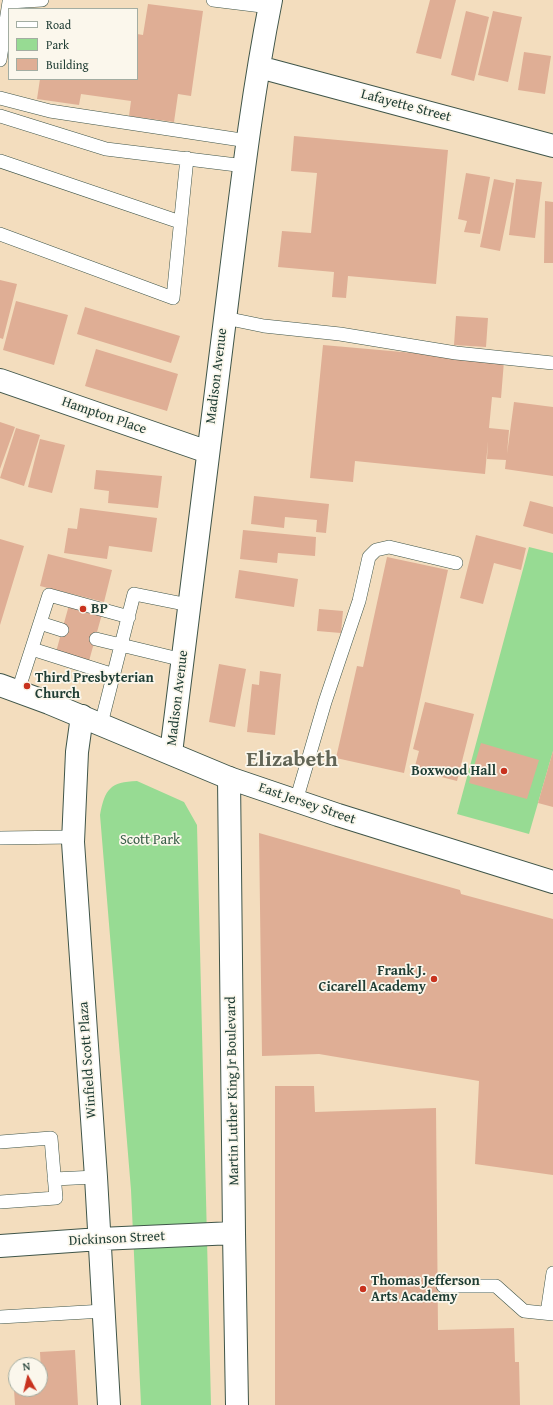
<!DOCTYPE html>
<style>
body{margin:0}
#map{position:relative;width:553px;height:1405px;overflow:hidden;background:#f3ddbe;font-family:"Gentium Book Plus",serif}
canvas{display:block}
.legend{position:absolute;left:8px;top:8px;width:130px;height:72px;box-sizing:border-box;background:#fbf7ec;border:1px solid #a3ada2;margin:0;padding:5px 7px;list-style:none;font-size:12px;color:#1f3d34}
.legend li{display:flex;align-items:center;gap:8px;height:20px}
.legend b{width:20px;border:1px solid #a3ada2}
.north{position:absolute;left:8px;top:1357px;width:40px;height:40px;box-sizing:border-box;background:#fbf7ec;border:1px solid #a3ada2;border-radius:50%;rotate:352deg;font-size:11px;font-weight:700;line-height:16px;text-align:center;color:#1f3d34}
.north::after{content:'';display:block;margin:auto;width:14px;height:18px;background:#c8321e;clip-path:polygon(50% 0,100% 100%,50% 72%,0 100%)}
</style>
<div id="map">
<canvas width="553" height="1405"></canvas>
<ul class="legend">
<li><b style="height:5px;background:#fff"></b>Road</li>
<li><b style="height:11px;background:#97db93"></b>Park</li>
<li><b style="height:11px;background:#dfae95"></b>Building</li>
</ul>
<div class="north">N</div>
</div>
<script>
const c = document.querySelector('canvas').getContext('2d');
c.lineJoin = 'round';
function paint(path, color) {
  c.fillStyle = color;
  c.fill(path, 'evenodd');
}
function trace(path, color, width, dash) {
  c.strokeStyle = color;
  c.lineWidth = width;
  c.lineCap = dash ? 'butt' : 'round';
  c.setLineDash(dash || []);
  c.stroke(path);
}
function label(font, color, halo, rows, align = 'center') {
  c.font = font + ' "Gentium Book Plus",serif';
  c.lineWidth = 3.5;
  c.setLineDash([]);
  c.textBaseline = 'middle';
  c.strokeStyle = halo;
  c.fillStyle = color;
  for (const [text, x, y, turn = 0] of rows) {
    c.save();
    c.translate(x, y);
    c.rotate((+turn || 0) * Math.PI / 180);
    c.textAlign = isNaN(turn) ? turn : align;
    if (halo) c.strokeText(text, 0, 0);
    c.fillText(text, 0, 0);
    c.restore();
  }
}
const green = new Path2D(`
 M 529,547 L 553,553 L 553,751 L 529,834 L 457,814 Z
 M 137,781 L 184,802 L 197,825 L 211,1405 L 141,1405 L 131,1190 L 100,815 C 105,789 110,782 137,781 Z`);
const building = new Path2D(`
 M 430,0 L 456,0 L 441,59 L 416,53 Z
 M 148,4 L 203,11 L 191,96 L 178,94 L 174,122 L 129,116 L 131,101 L 81,94 L 79,105 L 37,99 L 40,79 L 137,79 L 137,34 L 143,35 Z
 M 466,11 L 489,17 L 474,81 L 451,75 Z
 M 493,11 L 522,17 L 508,82 L 478,75 Z
 M 524,52 L 551,56 L 545,94 L 518,90 Z
 M 294,136 L 448,150 L 436,284 L 348,276 L 346,298 L 332,297 L 334,272 L 278,267 L 282,231 L 311,233 L 317,173 L 291,171 Z
 M 466,173 L 490,177 L 480,234 L 464,232 L 467,221 L 458,219 Z
 M 494,179 L 514,183 L 500,251 L 480,247 Z
 M 516,179 L 542,182 L 535,238 L 509,235 Z
 M 545,201 L 553,202 L 553,263 L 544,263 Z
 M 0,280 L 17,284 L 3,339 L 0,338 Z
 M 16,301 L 68,315 L 54,365 L 3,350 Z
 M 85,307 L 180,336 L 171,363 L 77,334 Z
 M 456,316 L 488,318 L 486,347 L 454,345 Z
 M 323,345 L 504,361 L 501,398 L 492,397 L 489,428 L 509,430 L 507,454 L 514,402 L 553,407 L 553,476 L 505,469 L 506,460 L 487,459 L 488,441 L 485,474 L 355,461 L 353,482 L 310,478 Z
 M 96,349 L 178,374 L 167,411 L 85,386 Z
 M 0,422 L 15,427 L 0,469 Z
 M 16,428 L 40,435 L 24,486 L 0,478 Z
 M 40,439 L 65,445 L 52,493 L 28,487 Z
 M 96,470 L 162,476 L 158,508 L 108,503 L 109,491 L 94,489 Z
 M 254,496 L 329,504 L 326,533 L 316,532 L 317,520 L 285,517 L 284,528 L 251,524 Z
 M 530,501 L 553,507 L 553,534 L 523,526 Z
 M 80,508 L 157,518 L 152,552 L 109,546 L 107,559 L 64,553 L 68,528 L 77,529 Z
 M 243,530 L 316,537 L 315,556 L 278,553 L 277,563 L 240,559 Z
 M 476,535 L 526,548 L 521,570 L 494,563 L 483,604 L 460,598 Z
 M 0,539 L 24,546 L 0,625 Z
 M 48,554 L 112,570 L 104,602 L 40,586 Z
 M 387,557 L 448,570 L 404,773 L 336,758 L 357,666 L 363,667 Z
 M 239,570 L 298,579 L 294,607 L 235,598 Z
 M 69,605 L 102,614 L 89,661 L 56,652 Z
 M 319,609 L 343,611 L 341,633 L 317,631 Z
 M 219,664 L 246,669 L 235,727 L 209,722 Z
 M 260,671 L 281,674 L 275,735 L 247,732 L 252,684 L 259,685 Z
 M 425,702 L 474,714 L 457,781 L 414,770 L 419,751 L 413,749 Z
 M 481,743 L 539,760 L 527,799 L 469,783 Z
 M 553,751 L 553,807 L 538,803 Z
 M 259,833 L 460,890 L 461,894 L 553,919 L 553,1175 L 475,1164 L 479,1081 L 319,1054 L 262,1056 Z
 M 275,1086 L 314,1086 L 315,1112 L 436,1108 L 438,1330 L 514,1328 L 515,1362 L 519,1362 L 520,1405 L 275,1405 Z
 M 75,1350 L 78,1405 L 15,1405 L 13,1374 L 16,1373 L 16,1389 L 40,1389 L 40,1372 L 41,1372 L 40,1352 Z`);
const service = new Path2D(`
 M 213,0 L 270,7
 M 0,60 L 9,2 L 42,0
 M 0,98 L 50,111 L 248,141
 M 0,116 L 106,149 L 245,166
 M 0,161 L 180,222
 M 0,234 L 173,298 L 187,158
 M 225,318 L 264,326 L 340,334 L 456,353 L 553,363
 M 40,623 L 62,630
 M 96,639 L 183,660
 M 32,649 L 114,675
 M 18,691 L 49,595 L 129,617
 M 101,724 L 134,594 L 189,605
 M 296,801 L 325,702 L 359,601 L 369,557 L 376,550 L 389,547 L 456,563
 M 0,838 L 73,837
 M 0,1142 L 51,1138 L 56,1198 L 0,1202
 M 54,1179 L 96,1177
 M 443,1286 L 496,1286 L 524,1311 L 553,1314
 M 547,1313 L 553,1273
 M 0,1317 L 104,1311`);
const minor = new Path2D(`
 M 259,67 L 553,146
 M 0,380 L 208,452
 M 82,716 L 77,752 L 73,842 L 96,1177 L 109,1405
 M 171,753 C 191,598 209,442 229,287 C 241,191 252,95 271,0
 M 229,778 L 234,1233 L 237,1405
 M 0,1246 L 100,1239 L 234,1233`);
const tertiary = new Path2D(`
 M 0,685 L 49,703 L 229,778 L 338,815 L 553,882`);
const markers = [
 [83,609,4,"#c8321e"],
 [27,686,4,"#c8321e"],
 [504,771,4,"#c8321e"],
 [434,979,4,"#c8321e"],
 [363,1289,4,"#c8321e"]
];
const streetNames = [
 ["Lafayette Street",406,106,15],
 ["Madison Avenue",217,376,-83],
 ["Hampton Place",104,416,19],
 ["Madison Avenue",178,698,-83],
 ["East Jersey Street",307,804,19],
 ["Winfield Scott Plaza",88,1060,-94],
 ["Martin Luther King Jr Boulevard",233,1091,-91],
 ["Dickinson Street",117,1239,-3]
];
const poiNames = [
 ["BP",91,609],
 ["Third Presbyterian",35,678],
 ["Church",35,694],
 ["Boxwood Hall",496,771,"right"],
 ["Frank J.",426,971,"right"],
 ["Cicarell Academy",426,987,"right"],
 ["Thomas Jefferson",371,1281],
 ["Arts Academy",371,1297]
];
const parkNames = [
 ["Scott Park",150,840]
];
const townNames = [
 ["Elizabeth",292,760]
];
paint(green, '#97db93');
paint(building, '#dfae95');
trace(service, '#3f5549', 14);
trace(minor, '#3f5549', 24);
trace(tertiary, '#3f5549', 24);
trace(service, '#fff', 13);
trace(minor, '#fff', 22);
trace(tertiary, '#fff', 22);
for (const [x, y, r, color] of markers) {
  const dot = new Path2D();
  dot.arc(x, y, r, 0, 2 * Math.PI);
  c.fillStyle = color;
  c.fill(dot);
  trace(dot, '#fbf7ec', 1.5);
}
label('14px', '#1f3d34', '#fbf7ec', streetNames);
label('bold 14px', '#1f3d34', '#fbf7ec', poiNames, 'left');
label('14px', '#375d47', '#fbf7ec', parkNames);
label('bold 22px', '#626556', '#fbf7ec', townNames);
</script>
